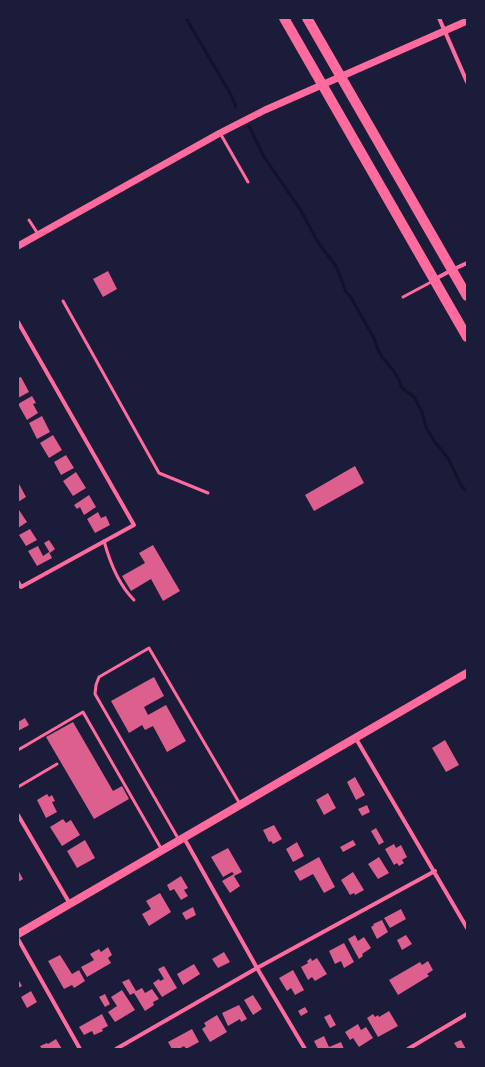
<!DOCTYPE html>
<style>
body{margin:0}
#map{position:relative;width:485px;height:1067px;overflow:hidden;background:#1b1b3a;font-family:"Alegreya Sans",sans-serif}
canvas{display:block}
.frame{position:absolute;inset:0;border:19px solid #1b1b3a;pointer-events:none}
</style>
<div id="map">
<canvas width="485" height="1067"></canvas>
<div class="frame"></div>
</div>
<script>
const c = document.querySelector('canvas').getContext('2d');
c.lineJoin = 'round';
function trace(path, color, width, dash) {
  c.strokeStyle = color;
  c.lineWidth = width;
  c.lineCap = dash ? 'butt' : 'round';
  c.setLineDash(dash || []);
  c.stroke(path);
}
function paint(path, color) {
  c.fillStyle = color;
  c.fill(path, 'evenodd');
}
const stream = new Path2D(`
 M 186,18 L 231,95 L 236,107
 M 249,126 L 264,157 L 300,209 L 319,244 L 336,266 L 346,292 L 350,296 L 374,338 L 378,350 L 382,357 L 393,370 L 399,380 L 402,388 L 414,397 L 422,412 L 426,427 L 434,441 L 448,458 L 462,487 L 467,491`);
const building = new Path2D(`
 M 108,271 L 117,289 L 103,297 L 93,279 Z
 M 21,377 L 29,392 L 18,398 L 18,378 Z
 M 32,396 L 36,403 L 33,404 L 38,413 L 27,420 L 18,404 Z
 M 42,416 L 50,432 L 37,439 L 29,423 Z
 M 53,435 L 62,450 L 49,458 L 40,443 Z
 M 66,455 L 74,468 L 61,475 L 54,462 Z
 M 355,466 L 364,483 L 314,511 L 305,495 Z
 M 76,472 L 86,488 L 73,496 L 63,481 Z
 M 18,482 L 26,497 L 18,502 Z
 M 89,495 L 96,507 L 84,515 L 80,507 L 77,509 L 74,505 Z
 M 19,510 L 27,522 L 18,528 L 18,511 Z
 M 98,512 L 101,518 L 106,516 L 110,525 L 95,533 L 87,519 Z
 M 30,529 L 37,540 L 26,546 L 19,535 Z
 M 49,540 L 55,549 L 50,553 L 44,543 Z
 M 153,545 L 180,591 L 163,601 L 151,579 L 131,591 L 122,576 L 145,563 L 139,553 Z
 M 38,546 L 43,556 L 49,552 L 52,558 L 37,566 L 28,551 Z
 M 154,677 L 164,696 L 144,707 L 148,715 L 166,705 L 186,741 L 167,752 L 153,726 L 145,730 L 142,725 L 129,733 L 111,701 Z
 M 25,718 L 29,725 L 18,731 L 18,722 Z
 M 73,722 L 113,791 L 122,786 L 129,799 L 94,819 L 46,737 Z
 M 445,740 L 459,765 L 446,772 L 432,748 Z
 M 355,777 L 365,795 L 356,800 L 347,782 Z
 M 328,793 L 336,808 L 324,815 L 316,800 Z
 M 47,794 L 49,797 L 52,795 L 55,801 L 52,802 L 57,812 L 46,818 L 37,800 Z
 M 367,805 L 370,812 L 362,816 L 358,809 Z
 M 63,819 L 66,823 L 71,820 L 80,835 L 62,846 L 50,827 Z
 M 274,825 L 282,839 L 273,844 L 271,841 L 269,842 L 263,830 Z
 M 376,828 L 384,842 L 379,845 L 371,831 Z
 M 85,840 L 95,858 L 77,868 L 67,851 Z
 M 353,840 L 356,845 L 343,852 L 340,847 Z
 M 297,842 L 304,856 L 293,862 L 286,849 Z
 M 394,844 L 396,848 L 401,845 L 407,857 L 402,860 L 404,863 L 399,866 L 397,863 L 394,865 L 385,849 Z
 M 228,848 L 242,872 L 234,876 L 240,886 L 230,893 L 222,881 L 234,874 L 232,872 L 223,877 L 211,857 Z
 M 319,857 L 335,887 L 324,893 L 313,874 L 300,881 L 294,871 Z
 M 379,857 L 389,873 L 378,879 L 368,864 Z
 M 18,870 L 23,879 L 18,882 Z
 M 353,872 L 364,890 L 355,895 L 354,893 L 350,895 L 341,880 Z
 M 181,876 L 188,888 L 184,890 L 188,896 L 181,900 L 174,889 L 170,891 L 167,885 Z
 M 160,893 L 171,912 L 149,926 L 142,914 L 151,909 L 146,901 Z
 M 193,907 L 196,915 L 186,920 L 182,913 Z
 M 401,909 L 406,919 L 390,928 L 384,918 Z
 M 382,920 L 388,932 L 377,939 L 371,927 L 374,925 L 373,924 Z
 M 355,935 L 358,941 L 364,937 L 371,948 L 362,954 L 363,956 L 359,959 L 348,939 Z
 M 406,935 L 412,944 L 402,950 L 397,940 Z
 M 344,943 L 354,962 L 344,968 L 341,961 L 335,964 L 329,951 Z
 M 108,947 L 112,955 L 108,958 L 111,963 L 87,977 L 81,967 L 94,960 L 90,954 L 99,949 L 101,952 Z
 M 224,952 L 230,962 L 218,968 L 212,959 Z
 M 60,955 L 72,974 L 79,970 L 85,981 L 74,988 L 72,985 L 64,989 L 48,961 Z
 M 311,958 L 312,961 L 317,958 L 327,974 L 315,981 L 312,977 L 308,980 L 301,967 L 308,963 L 307,961 Z
 M 428,961 L 433,970 L 427,974 L 429,976 L 398,995 L 389,980 L 420,962 L 422,965 Z
 M 194,964 L 200,974 L 183,985 L 177,974 Z
 M 164,966 L 177,988 L 162,997 L 153,983 L 159,979 L 160,981 L 164,979 L 158,969 Z
 M 293,970 L 304,990 L 295,995 L 291,988 L 287,991 L 279,978 Z
 M 18,979 L 22,986 L 18,988 Z
 M 129,979 L 136,991 L 142,988 L 145,993 L 152,989 L 159,999 L 153,1002 L 154,1005 L 145,1011 L 134,993 L 130,995 L 122,982 Z
 M 122,990 L 135,1010 L 115,1022 L 108,1012 L 117,1006 L 111,997 Z
 M 31,991 L 37,1002 L 27,1008 L 21,997 Z
 M 105,994 L 110,1004 L 105,1007 L 99,997 Z
 M 253,995 L 262,1009 L 253,1015 L 244,1000 Z
 M 239,1005 L 247,1019 L 241,1022 L 240,1019 L 228,1026 L 222,1013 Z
 M 305,1007 L 308,1012 L 301,1016 L 298,1011 Z
 M 389,1011 L 398,1026 L 378,1037 L 367,1018 L 373,1014 L 375,1017 L 378,1015 L 379,1017 Z
 M 102,1014 L 108,1026 L 102,1029 L 103,1031 L 94,1035 L 92,1031 L 84,1035 L 79,1027 Z
 M 330,1014 L 336,1025 L 330,1028 L 324,1017 Z
 M 217,1015 L 227,1032 L 210,1042 L 202,1029 L 206,1026 L 204,1023 Z
 M 358,1024 L 361,1030 L 366,1027 L 373,1038 L 359,1047 L 353,1038 L 350,1040 L 345,1032 Z
 M 192,1029 L 199,1042 L 186,1049 L 184,1046 L 179,1049 L 172,1049 L 168,1042 Z
 M 324,1036 L 329,1047 L 341,1042 L 344,1049 L 318,1049 L 314,1041 Z
 M 56,1039 L 62,1049 L 42,1049 L 40,1046 L 47,1043 L 48,1044 Z
 M 461,1040 L 466,1049 L 458,1049 L 454,1043 Z`);
const service = new Path2D(`
 M 220,133 L 248,182
 M 29,220 L 38,234
 M 403,297 L 433,281
 M 63,301 L 159,473 L 208,493
 M 104,541 C 110,563 118,584 134,600
 M 18,750 L 83,712 L 162,850
 M 18,787 L 57,764
 M 179,840 L 95,694 L 96,685 L 99,677 L 149,648 L 240,804`);
const minor = new Path2D(`
 M 439,18 L 467,82
 M 435,279 L 452,270 L 467,263
 M 18,322 L 134,525 L 21,587 L 18,582
 M 355,737 L 467,928
 M 18,815 L 70,904
 M 184,838 L 257,968 L 305,1049
 M 18,939 L 80,1049
 M 116,1049 L 257,968 L 435,871
 M 408,1049 L 467,1014`);
const tertiary = new Path2D(`
 M 18,246 L 220,133 L 265,110 L 467,21`);
const secondary = new Path2D(`
 M 18,934 L 467,673`);
const primary = new Path2D(`
 M 284,18 L 467,337
 M 307,18 L 467,296`);
trace(stream, '#12122b', 3);
paint(building, '#dd5f8e');
trace(service, '#ff6b9d', 3);
trace(minor, '#ff6b9d', 4);
trace(tertiary, '#ff6b9d', 7);
trace(secondary, '#ff6b9d', 8);
trace(primary, '#ff6b9d', 10);
</script>
